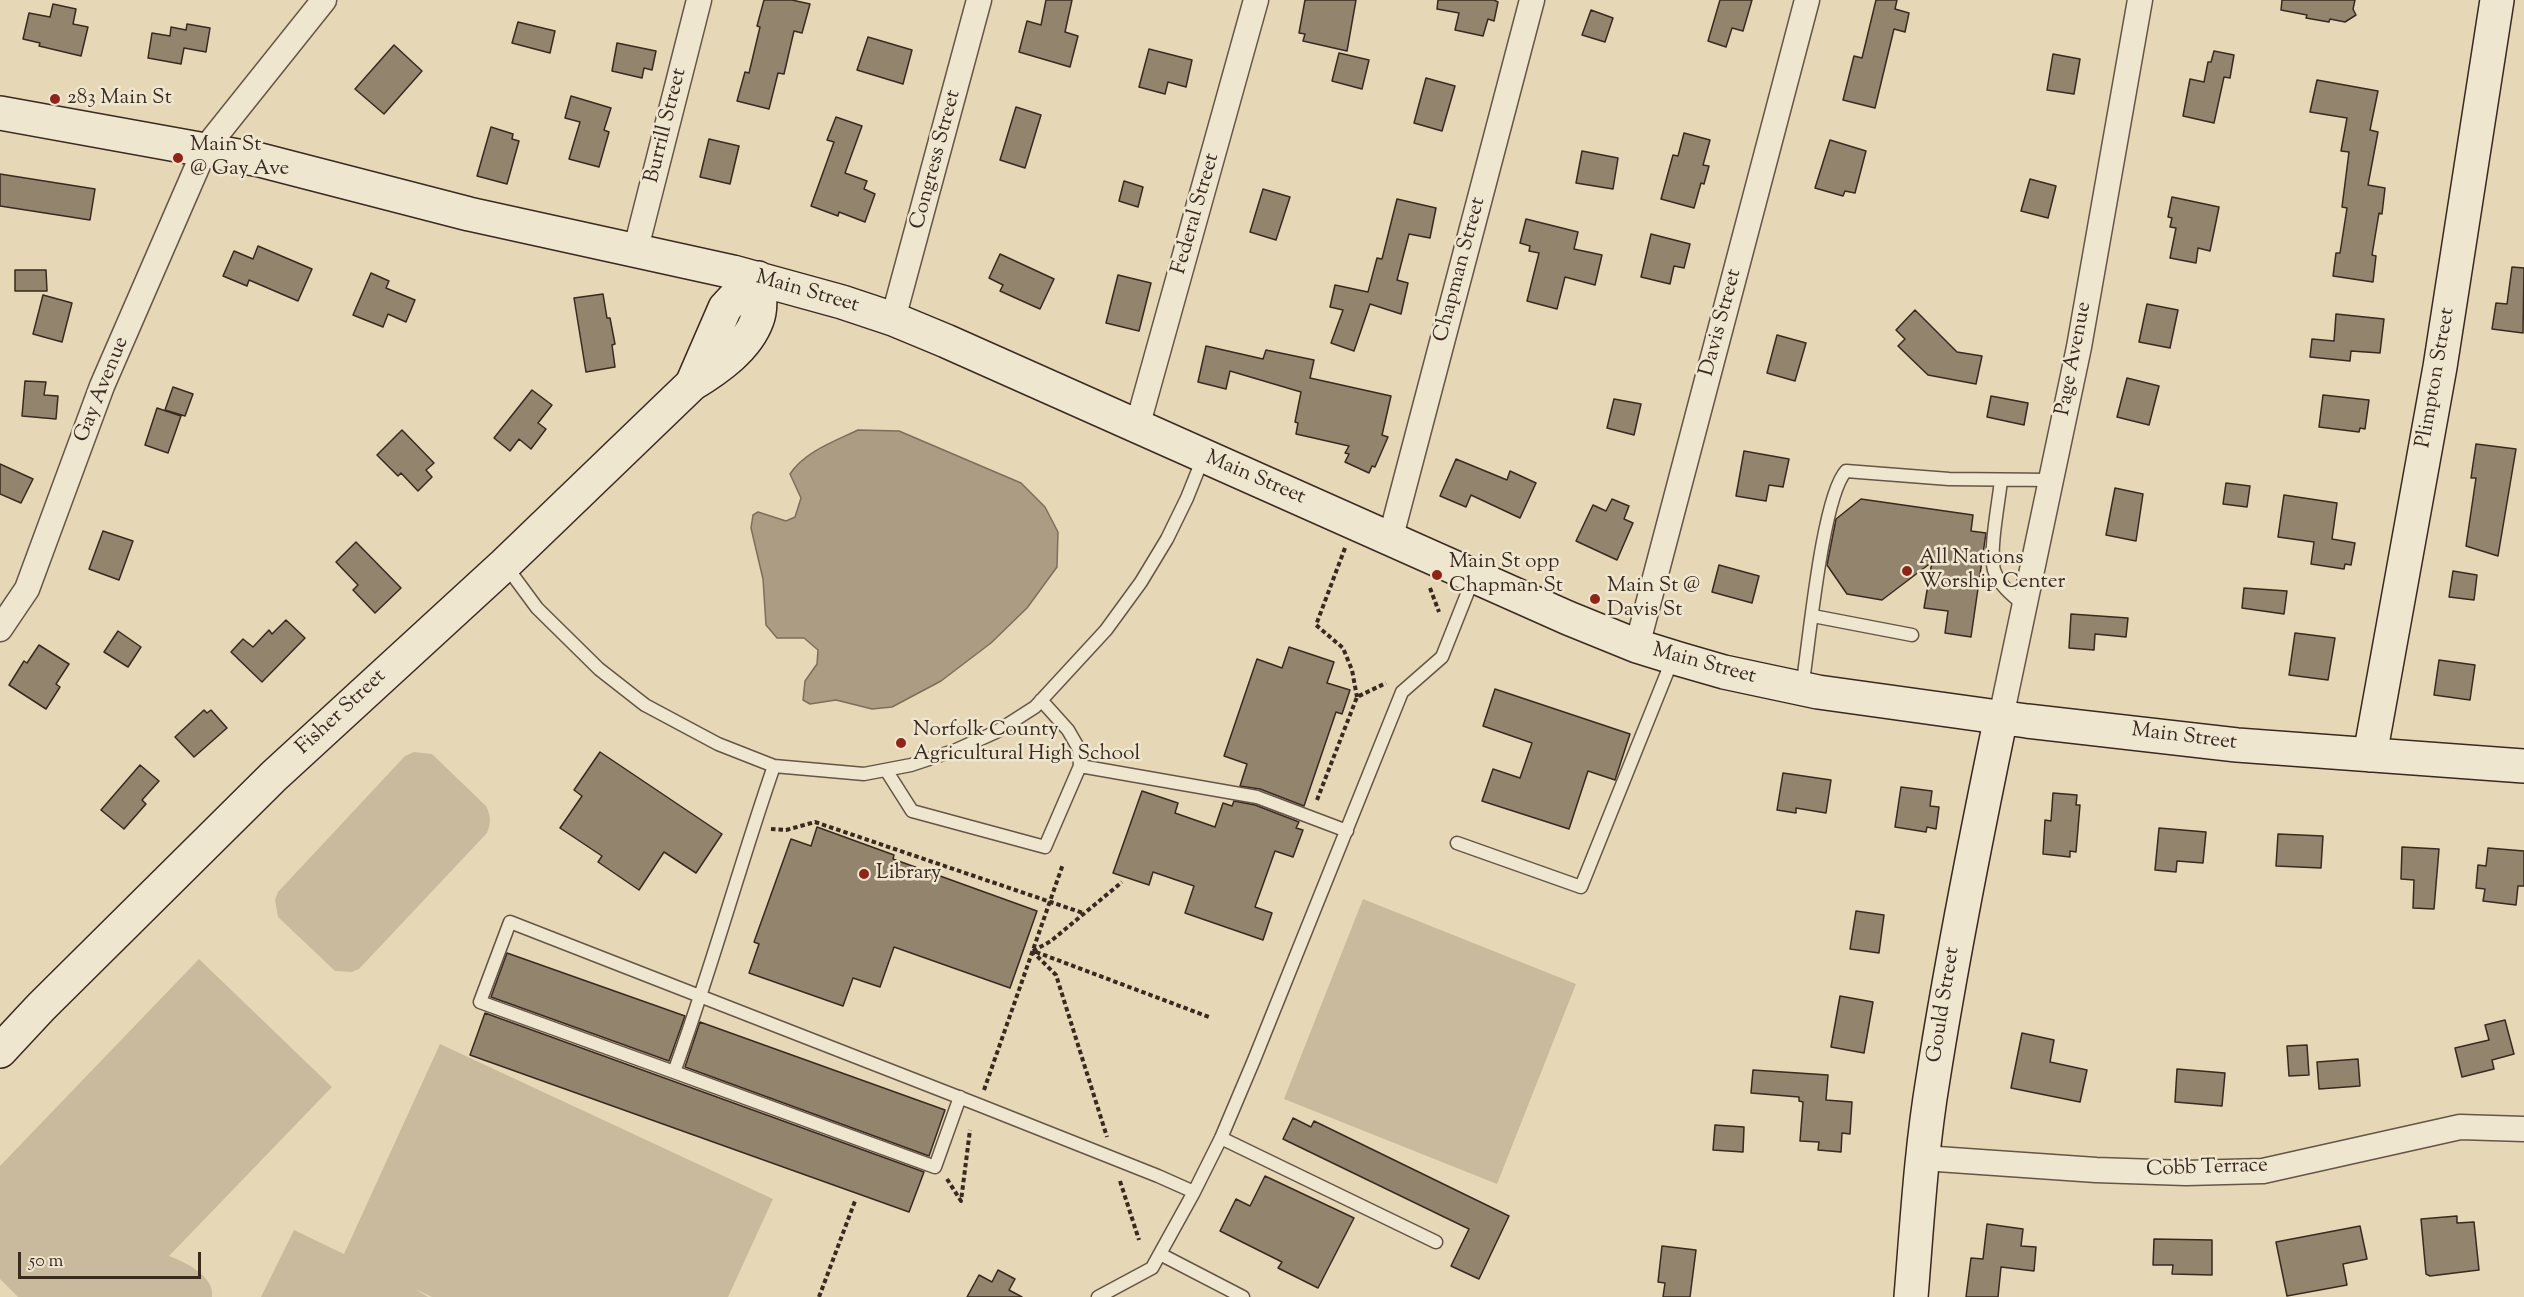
<!DOCTYPE html>
<style>
body{margin:0}
#map{position:relative;width:2524px;height:1297px;overflow:hidden;background:#e6d8b6;font-family:"Sorts Mill Goudy",serif}
canvas{display:block}
.scale{position:absolute;left:18px;top:1252px;width:183px;height:27px;box-sizing:border-box;border:3px solid #392921;border-top:0;padding-left:8px;font-size:18px;line-height:21px;white-space:nowrap;color:#392921;-webkit-text-stroke:4px #efe6d0;paint-order:stroke}
</style>
<div id="map">
<canvas width="2524" height="1297"></canvas>
<div class="scale">50 m</div>
</div>
<script>
const c = document.querySelector('canvas').getContext('2d');
c.lineJoin = 'round';
function paint(path, color) {
  c.fillStyle = color;
  c.fill(path, 'evenodd');
}
function trace(path, color, width, dash) {
  c.strokeStyle = color;
  c.lineWidth = width;
  c.lineCap = dash ? 'butt' : 'round';
  c.setLineDash(dash || []);
  c.stroke(path);
}
function label(font, color, halo, rows, align = 'center') {
  c.font = font + ' "Sorts Mill Goudy",serif';
  c.lineWidth = 5;
  c.setLineDash([]);
  c.textBaseline = 'middle';
  c.strokeStyle = halo;
  c.fillStyle = color;
  for (const [text, x, y, turn = 0] of rows) {
    c.save();
    c.translate(x, y);
    c.rotate((+turn || 0) * Math.PI / 180);
    c.textAlign = isNaN(turn) ? turn : align;
    if (halo) c.strokeText(text, 0, 0);
    c.fillText(text, 0, 0);
    c.restore();
  }
}
const green = new Path2D(`
 M 414,752 L 432,754 L 486,806 C 491,816 491,823 487,833 L 359,969 L 352,972 L 335,971 L 278,917 L 275,900 L 278,892 L 405,756 Z
 M 1363,899 L 1576,984 L 1497,1184 L 1284,1099 Z
 M 199,959 L 332,1087 L 169,1256 C 185,1262 215,1276 212,1297 L 18,1297 L 0,1279 L 0,1166 Z
 M 440,1044 L 773,1199 L 728,1297 L 432,1297 L 415,1289 L 428,1297 L 261,1297 L 294,1230 L 344,1254 Z`);
const water = new Path2D(`
 M 858,430 L 899,431 L 1021,483 L 1045,507 L 1058,532 L 1057,567 L 1027,608 L 991,643 L 941,681 L 892,707 L 872,709 L 836,700 L 810,704 L 803,700 L 805,681 L 817,664 L 818,650 L 804,638 L 777,638 L 766,625 L 763,579 L 751,528 L 753,515 L 758,512 L 786,521 L 795,517 L 801,498 L 790,474 C 804,452 835,441 858,430 Z`);
const building = new Path2D(`
 M 764,0 L 792,0 L 810,4 L 802,33 L 794,31 L 784,74 L 778,73 L 769,109 L 737,101 L 745,72 L 749,73 L 760,27 L 757,26 Z
 M 1046,0 L 1072,0 L 1065,32 L 1078,36 L 1070,67 L 1019,52 L 1027,21 L 1041,25 Z
 M 1305,0 L 1356,0 L 1347,51 L 1303,41 L 1305,34 L 1299,33 Z
 M 1438,0 L 1494,0 L 1498,2 L 1494,21 L 1488,19 L 1483,36 L 1455,30 L 1459,13 L 1437,9 Z
 M 1720,0 L 1752,0 L 1743,31 L 1732,28 L 1726,47 L 1708,41 Z
 M 1876,0 L 1897,0 L 1895,9 L 1909,13 L 1905,32 L 1894,29 L 1875,108 L 1843,100 L 1854,56 L 1862,58 Z
 M 2282,0 L 2355,0 L 2353,9 L 2356,15 L 2345,22 L 2330,19 L 2329,22 L 2306,18 L 2307,15 L 2281,10 Z
 M 53,4 L 76,9 L 73,24 L 88,27 L 81,56 L 39,46 L 40,43 L 23,39 L 29,13 L 50,17 Z
 M 1591,10 L 1613,18 L 1605,42 L 1582,35 Z
 M 518,22 L 555,31 L 550,53 L 512,43 Z
 M 187,24 L 210,28 L 206,52 L 184,48 L 181,64 L 148,58 L 152,33 L 170,36 L 171,27 L 186,30 Z
 M 868,37 L 912,50 L 903,84 L 857,70 Z
 M 617,43 L 656,51 L 652,70 L 644,68 L 642,78 L 612,71 Z
 M 394,45 L 422,71 L 384,114 L 355,89 Z
 M 1149,49 L 1192,60 L 1186,87 L 1168,82 L 1165,94 L 1139,87 Z
 M 2214,51 L 2234,55 L 2230,78 L 2224,77 L 2214,123 L 2183,116 L 2190,79 L 2204,82 L 2208,62 L 2211,62 Z
 M 1339,53 L 1369,60 L 1362,89 L 1332,81 Z
 M 2053,54 L 2080,59 L 2074,94 L 2047,90 Z
 M 1426,78 L 1455,86 L 1442,131 L 1414,123 Z
 M 2317,80 L 2378,91 L 2370,130 L 2378,132 L 2368,185 L 2385,188 L 2382,214 L 2379,213 L 2372,255 L 2376,256 L 2373,282 L 2333,276 L 2336,253 L 2340,253 L 2347,208 L 2342,207 L 2349,152 L 2341,151 L 2347,118 L 2310,112 Z
 M 571,96 L 611,108 L 604,130 L 609,132 L 599,167 L 569,159 L 580,122 L 565,118 Z
 M 1016,107 L 1041,115 L 1025,168 L 1000,160 Z
 M 836,117 L 862,126 L 845,173 L 867,181 L 864,189 L 875,194 L 865,222 L 839,212 L 838,216 L 811,206 L 834,142 L 827,140 Z
 M 491,127 L 513,134 L 512,139 L 519,141 L 507,184 L 477,176 Z
 M 1684,133 L 1710,140 L 1703,165 L 1709,166 L 1704,184 L 1701,183 L 1694,208 L 1661,199 L 1673,155 L 1678,156 Z
 M 709,139 L 739,146 L 730,184 L 700,177 Z
 M 1830,140 L 1866,151 L 1855,193 L 1845,191 L 1843,196 L 1815,188 Z
 M 1582,151 L 1618,158 L 1613,189 L 1576,183 Z
 M 0,174 L 95,189 L 90,220 L 0,206 Z
 M 2030,179 L 2056,186 L 2048,218 L 2021,211 Z
 M 1124,181 L 1143,187 L 1138,207 L 1119,201 Z
 M 1263,189 L 1290,197 L 1276,240 L 1250,232 Z
 M 2172,197 L 2219,207 L 2210,251 L 2198,248 L 2196,263 L 2170,258 L 2176,228 L 2170,227 L 2172,218 L 2168,217 Z
 M 1397,199 L 1436,208 L 1430,238 L 1409,234 L 1397,280 L 1408,283 L 1401,314 L 1370,304 L 1354,351 L 1331,343 L 1343,310 L 1330,307 L 1335,285 L 1368,292 L 1377,258 L 1382,259 Z
 M 1526,219 L 1578,232 L 1574,249 L 1602,255 L 1595,285 L 1565,277 L 1557,309 L 1527,301 L 1539,253 L 1529,251 L 1530,246 L 1520,243 Z
 M 1651,234 L 1690,244 L 1684,268 L 1674,266 L 1670,284 L 1641,277 Z
 M 258,246 L 312,269 L 298,301 L 249,280 L 247,286 L 223,276 L 234,251 L 253,259 Z
 M 1000,254 L 1054,279 L 1040,309 L 1000,291 L 1003,285 L 989,278 Z
 M 2512,267 L 2524,268 L 2523,333 L 2492,329 L 2496,303 L 2507,304 Z
 M 15,270 L 46,270 L 47,291 L 15,291 Z
 M 371,273 L 389,281 L 386,288 L 415,300 L 406,322 L 388,314 L 383,327 L 353,315 Z
 M 1118,275 L 1151,283 L 1139,331 L 1106,323 Z
 M 603,294 L 607,318 L 610,318 L 615,344 L 612,345 L 615,367 L 586,372 L 574,298 Z
 M 43,295 L 72,303 L 62,342 L 33,334 Z
 M 2147,304 L 2178,310 L 2170,348 L 2139,342 Z
 M 1915,310 L 1957,352 L 1982,356 L 1976,384 L 1928,375 L 1898,346 L 1905,339 L 1896,330 Z
 M 2336,314 L 2384,319 L 2380,353 L 2351,351 L 2350,361 L 2310,357 L 2312,339 L 2334,341 Z
 M 1777,335 L 1806,343 L 1795,381 L 1767,373 Z
 M 1206,346 L 1263,359 L 1266,350 L 1314,360 L 1310,378 L 1391,396 L 1382,435 L 1388,437 L 1375,467 L 1372,466 L 1369,473 L 1345,462 L 1349,454 L 1345,453 L 1349,446 L 1296,434 L 1298,423 L 1295,422 L 1301,392 L 1230,371 L 1226,389 L 1198,382 Z
 M 2127,378 L 2159,386 L 2149,425 L 2117,417 Z
 M 25,381 L 46,382 L 44,395 L 58,396 L 56,419 L 22,416 Z
 M 173,387 L 193,394 L 185,416 L 165,410 Z
 M 532,390 L 552,405 L 538,423 L 546,429 L 531,449 L 519,439 L 510,451 L 494,438 Z
 M 2323,395 L 2369,400 L 2365,429 L 2360,428 L 2359,432 L 2319,427 Z
 M 1991,396 L 2028,403 L 2024,425 L 1987,417 Z
 M 1614,399 L 1641,404 L 1634,435 L 1607,428 Z
 M 157,408 L 181,416 L 168,453 L 145,445 Z
 M 402,430 L 434,463 L 426,470 L 432,477 L 418,491 L 401,473 L 398,476 L 377,455 Z
 M 2476,444 L 2516,449 L 2498,556 L 2466,546 L 2476,478 L 2471,478 Z
 M 1744,451 L 1789,459 L 1783,487 L 1769,485 L 1766,501 L 1736,496 Z
 M 1456,459 L 1507,480 L 1510,471 L 1536,483 L 1520,518 L 1471,495 L 1466,507 L 1440,496 Z
 M 0,464 L 33,479 L 21,503 L 0,494 Z
 M 2226,483 L 2250,486 L 2247,507 L 2223,504 Z
 M 2115,488 L 2143,494 L 2136,541 L 2106,535 Z
 M 2284,495 L 2337,503 L 2332,539 L 2355,543 L 2351,565 L 2345,564 L 2344,569 L 2311,564 L 2314,542 L 2278,537 Z
 M 1612,499 L 1629,506 L 1624,519 L 1633,523 L 1617,560 L 1576,541 L 1593,505 L 1606,511 Z
 M 1861,499 L 1973,515 L 1971,531 L 1986,533 L 1971,637 L 1945,633 L 1948,611 L 1924,608 L 1932,562 L 1882,600 L 1847,594 L 1827,565 L 1836,519 Z
 M 103,531 L 133,541 L 119,580 L 89,569 Z
 M 356,542 L 401,588 L 375,613 L 353,590 L 358,585 L 336,562 Z
 M 1719,565 L 1759,576 L 1752,603 L 1712,592 Z
 M 2453,571 L 2477,575 L 2474,600 L 2449,597 Z
 M 2244,588 L 2287,591 L 2284,614 L 2242,608 Z
 M 2071,614 L 2128,618 L 2126,637 L 2095,634 L 2094,650 L 2069,648 Z
 M 286,620 L 305,638 L 262,682 L 231,652 L 243,639 L 253,647 L 269,630 L 272,634 Z
 M 118,631 L 141,647 L 128,667 L 104,652 Z
 M 2295,633 L 2335,638 L 2328,680 L 2289,675 Z
 M 39,645 L 69,664 L 56,684 L 60,687 L 46,709 L 9,685 L 24,661 L 27,663 Z
 M 1289,647 L 1334,662 L 1327,683 L 1350,690 L 1342,714 L 1336,712 L 1304,806 L 1260,789 L 1240,786 L 1247,764 L 1224,756 L 1257,659 L 1282,668 Z
 M 2439,660 L 2475,665 L 2470,700 L 2434,695 Z
 M 1495,689 L 1630,734 L 1615,780 L 1588,771 L 1569,829 L 1482,801 L 1493,769 L 1520,778 L 1532,743 L 1483,726 Z
 M 204,710 L 207,713 L 211,710 L 227,728 L 194,757 L 175,737 Z
 M 600,752 L 722,834 L 696,873 L 664,852 L 639,890 L 598,862 L 602,856 L 560,828 L 582,796 L 574,790 Z
 M 140,765 L 159,781 L 142,800 L 146,804 L 124,829 L 101,810 Z
 M 1783,773 L 1831,780 L 1826,813 L 1796,808 L 1796,813 L 1777,810 Z
 M 1901,787 L 1932,791 L 1930,806 L 1939,807 L 1936,829 L 1927,827 L 1926,832 L 1895,827 Z
 M 1142,791 L 1178,803 L 1175,813 L 1215,827 L 1223,803 L 1232,806 L 1234,801 L 1255,805 L 1299,822 L 1296,828 L 1303,830 L 1293,857 L 1275,851 L 1255,907 L 1272,913 L 1263,940 L 1185,913 L 1194,886 L 1153,872 L 1149,885 L 1113,873 Z
 M 2053,793 L 2077,795 L 2076,805 L 2080,805 L 2076,852 L 2070,851 L 2070,857 L 2043,854 L 2045,820 L 2051,821 Z
 M 817,827 L 894,855 L 893,859 L 1037,911 L 1010,988 L 894,947 L 880,987 L 853,978 L 843,1006 L 749,973 L 759,944 L 754,942 L 791,839 L 811,846 Z
 M 2159,828 L 2206,832 L 2203,863 L 2177,861 L 2176,872 L 2155,870 Z
 M 2278,834 L 2323,836 L 2321,868 L 2276,866 Z
 M 2402,847 L 2439,849 L 2434,909 L 2413,908 L 2414,880 L 2401,879 Z
 M 2488,848 L 2524,851 L 2524,886 L 2518,886 L 2516,905 L 2483,901 L 2485,889 L 2476,888 L 2478,865 L 2486,866 Z
 M 1856,911 L 1884,915 L 1879,953 L 1850,949 Z
 M 507,953 L 685,1016 L 669,1061 L 491,997 Z
 M 1840,996 L 1873,1002 L 1864,1053 L 1831,1047 Z
 M 485,1013 L 924,1172 L 909,1212 L 470,1055 Z
 M 2505,1020 L 2514,1054 L 2492,1060 L 2494,1069 L 2462,1077 L 2455,1048 L 2489,1040 L 2485,1025 Z
 M 700,1022 L 945,1110 L 929,1156 L 685,1067 Z
 M 2022,1033 L 2054,1040 L 2050,1062 L 2087,1070 L 2080,1102 L 2011,1088 Z
 M 2307,1045 L 2309,1075 L 2289,1076 L 2287,1046 Z
 M 2358,1059 L 2360,1086 L 2319,1089 L 2317,1062 Z
 M 2177,1069 L 2225,1073 L 2222,1106 L 2175,1102 Z
 M 1753,1070 L 1828,1075 L 1826,1100 L 1852,1102 L 1850,1134 L 1842,1133 L 1841,1152 L 1818,1150 L 1819,1142 L 1800,1141 L 1803,1102 L 1799,1101 L 1799,1097 L 1751,1093 Z
 M 1293,1118 L 1311,1127 L 1314,1121 L 1509,1216 L 1479,1279 L 1451,1266 L 1469,1229 L 1283,1139 Z
 M 1715,1125 L 1744,1127 L 1743,1152 L 1713,1150 Z
 M 1265,1176 L 1354,1218 L 1318,1288 L 1278,1268 L 1282,1262 L 1220,1231 L 1236,1199 L 1250,1206 Z
 M 2457,1216 L 2457,1223 L 2474,1222 L 2479,1270 L 2430,1276 L 2426,1274 L 2421,1219 Z
 M 1987,1224 L 2023,1229 L 2021,1246 L 2036,1247 L 2034,1271 L 2001,1267 L 1998,1297 L 1966,1297 L 1971,1258 L 1983,1259 Z
 M 2360,1226 L 2367,1259 L 2343,1264 L 2347,1285 L 2287,1296 L 2276,1242 Z
 M 2154,1239 L 2212,1240 L 2212,1275 L 2172,1274 L 2173,1265 L 2153,1265 Z
 M 1662,1246 L 1696,1250 L 1690,1297 L 1663,1297 L 1665,1283 L 1658,1282 Z
 M 998,1270 L 1015,1279 L 1009,1290 L 1022,1297 L 967,1297 L 979,1275 L 992,1282 Z`);
const path = new Path2D(`
 M 1345,548 L 1316,625 L 1343,648 L 1352,670 L 1357,697
 M 1430,588 L 1439,612
 M 1317,800 L 1357,697 L 1386,683
 M 771,829 L 786,830 L 815,822 L 1083,913
 M 1032,951 L 1056,975 L 1107,1137
 M 1033,951 L 1051,941 L 1122,882
 M 1036,952 L 1209,1017
 M 984,1090 L 1063,864
 M 947,1179 L 961,1201 L 970,1130
 M 1120,1181 L 1139,1240
 M 819,1297 L 855,1201`);
const lane = new Path2D(`
 M 2001,480 C 1999,501 1989,550 1994,570 C 1999,585 2013,596 2024,605
 M 506,566 L 537,608 L 599,669 L 645,705 L 718,744 L 774,766 L 864,774 L 911,765 L 956,750 L 996,732 L 1035,707 L 1106,630 L 1141,582 L 1167,539 L 1187,498 L 1203,458
 M 1813,616 L 1912,635
 M 1802,688 C 1809,645 1822,497 1846,471 L 1949,479 L 2051,480
 M 774,766 C 739,867 711,971 674,1072 L 935,1167 L 960,1097
 M 1080,766 L 1257,797 L 1347,831
 M 886,770 L 912,811 L 1045,847 L 1080,766 L 1079,749 L 1068,730 L 1041,700
 M 1457,843 L 1581,887 L 1673,658
 M 674,1072 L 480,1002 L 510,922 L 979,1105 L 1158,1176 L 1194,1192 L 1221,1138 L 1254,1060 L 1402,692 L 1442,657 L 1473,579
 M 1221,1138 L 1436,1242
 M 1160,1254 L 1243,1297
 M 1098,1297 L 1152,1268 L 1194,1192`);
const street = new Path2D(`
 M 635,252 L 699,0
 M 893,319 L 979,0
 M 1137,427 L 1256,0
 M 1390,540 L 1532,0
 M 0,629 L 27,589 L 102,386 L 205,149 L 324,0
 M 1637,646 L 1807,0
 M 2001,717 L 2079,347 L 2140,0
 M 1923,1158 L 2096,1170 L 2186,1173 L 2263,1171 L 2460,1127 L 2524,1129`);
const secondary = new Path2D(`
 M 0,113 L 260,160 L 469,214 L 733,272 L 842,302 L 893,319 L 946,341 L 1568,618 L 1637,646 L 1679,659 L 1724,672 L 1818,692 L 2027,721 L 2237,745 L 2524,766
 M 692,384 L 725,308 L 737,295 L 758,278
 M 2370,755 L 2440,367 L 2497,0
 M 0,1051 L 41,1007 L 274,776 L 505,564 L 692,384 C 717,369 747,348 757,320 C 762,307 759,292 758,278
 M 1911,1297 C 1917,1224 1921,1151 1933,1079 C 1952,958 1976,837 2001,717`);
const markers = [
 [55,99,6,"#8f2418"],
 [178,158,6,"#8f2418"],
 [1907,571,6,"#8f2418"],
 [1437,575,6,"#8f2418"],
 [1595,599,6,"#8f2418"],
 [901,743,6,"#8f2418"],
 [864,874,6,"#8f2418"]
];
const poiNames = [
 ["283 Main St",67,99],
 ["Main St",190,146],
 ["@ Gay Ave",190,170],
 ["All Nations",1919,559],
 ["Worship Center",1919,583],
 ["Main St opp",1449,563],
 ["Chapman St",1449,587],
 ["Main St @",1607,587],
 ["Davis St",1607,611],
 ["Norfolk County",913,731],
 ["Agricultural High School",913,755],
 ["Library",876,874]
];
const streetNames = [
 ["Burrill Street",667,126,-76],
 ["Congress Street",937,160,-75],
 ["Federal Street",1197,214,-74],
 ["Chapman Street",1461,270,-75],
 ["Main Street",807,293,16],
 ["Davis Street",1722,323,-75],
 ["Page Avenue",2075,359,-79],
 ["Plimpton Street",2437,378,-80],
 ["Gay Avenue",103,390,-68],
 ["Main Street",1255,479,23],
 ["Main Street",1704,665,15],
 ["Fisher Street",342,713,-43],
 ["Main Street",2184,738,7],
 ["Gould Street",1945,1005,-81],
 ["Cobb Terrace",2207,1169,-2]
];
paint(green, '#c9ba9d');
paint(water, '#ab9c83');
trace(water, '#7d6e5c', 1.5);
paint(building, '#93846e');
trace(building, '#392921', 1.5);
trace(lane, '#645546', 15);
trace(street, '#645546', 27);
trace(secondary, '#392921', 36);
trace(path, '#392921', 4, [4.5, 3]);
trace(lane, '#efe6d0', 12);
trace(street, '#efe6d0', 24);
trace(secondary, '#efe6d0', 33);
for (const [x, y, r, color] of markers) {
  const dot = new Path2D();
  dot.arc(x, y, r, 0, 2 * Math.PI);
  c.fillStyle = color;
  c.fill(dot);
  trace(dot, '#efe6d0', 2);
}
label('21px', '#392921', '#efe6d0', poiNames, 'left');
label('21px', '#392921', '#efe6d0', streetNames);
</script>
